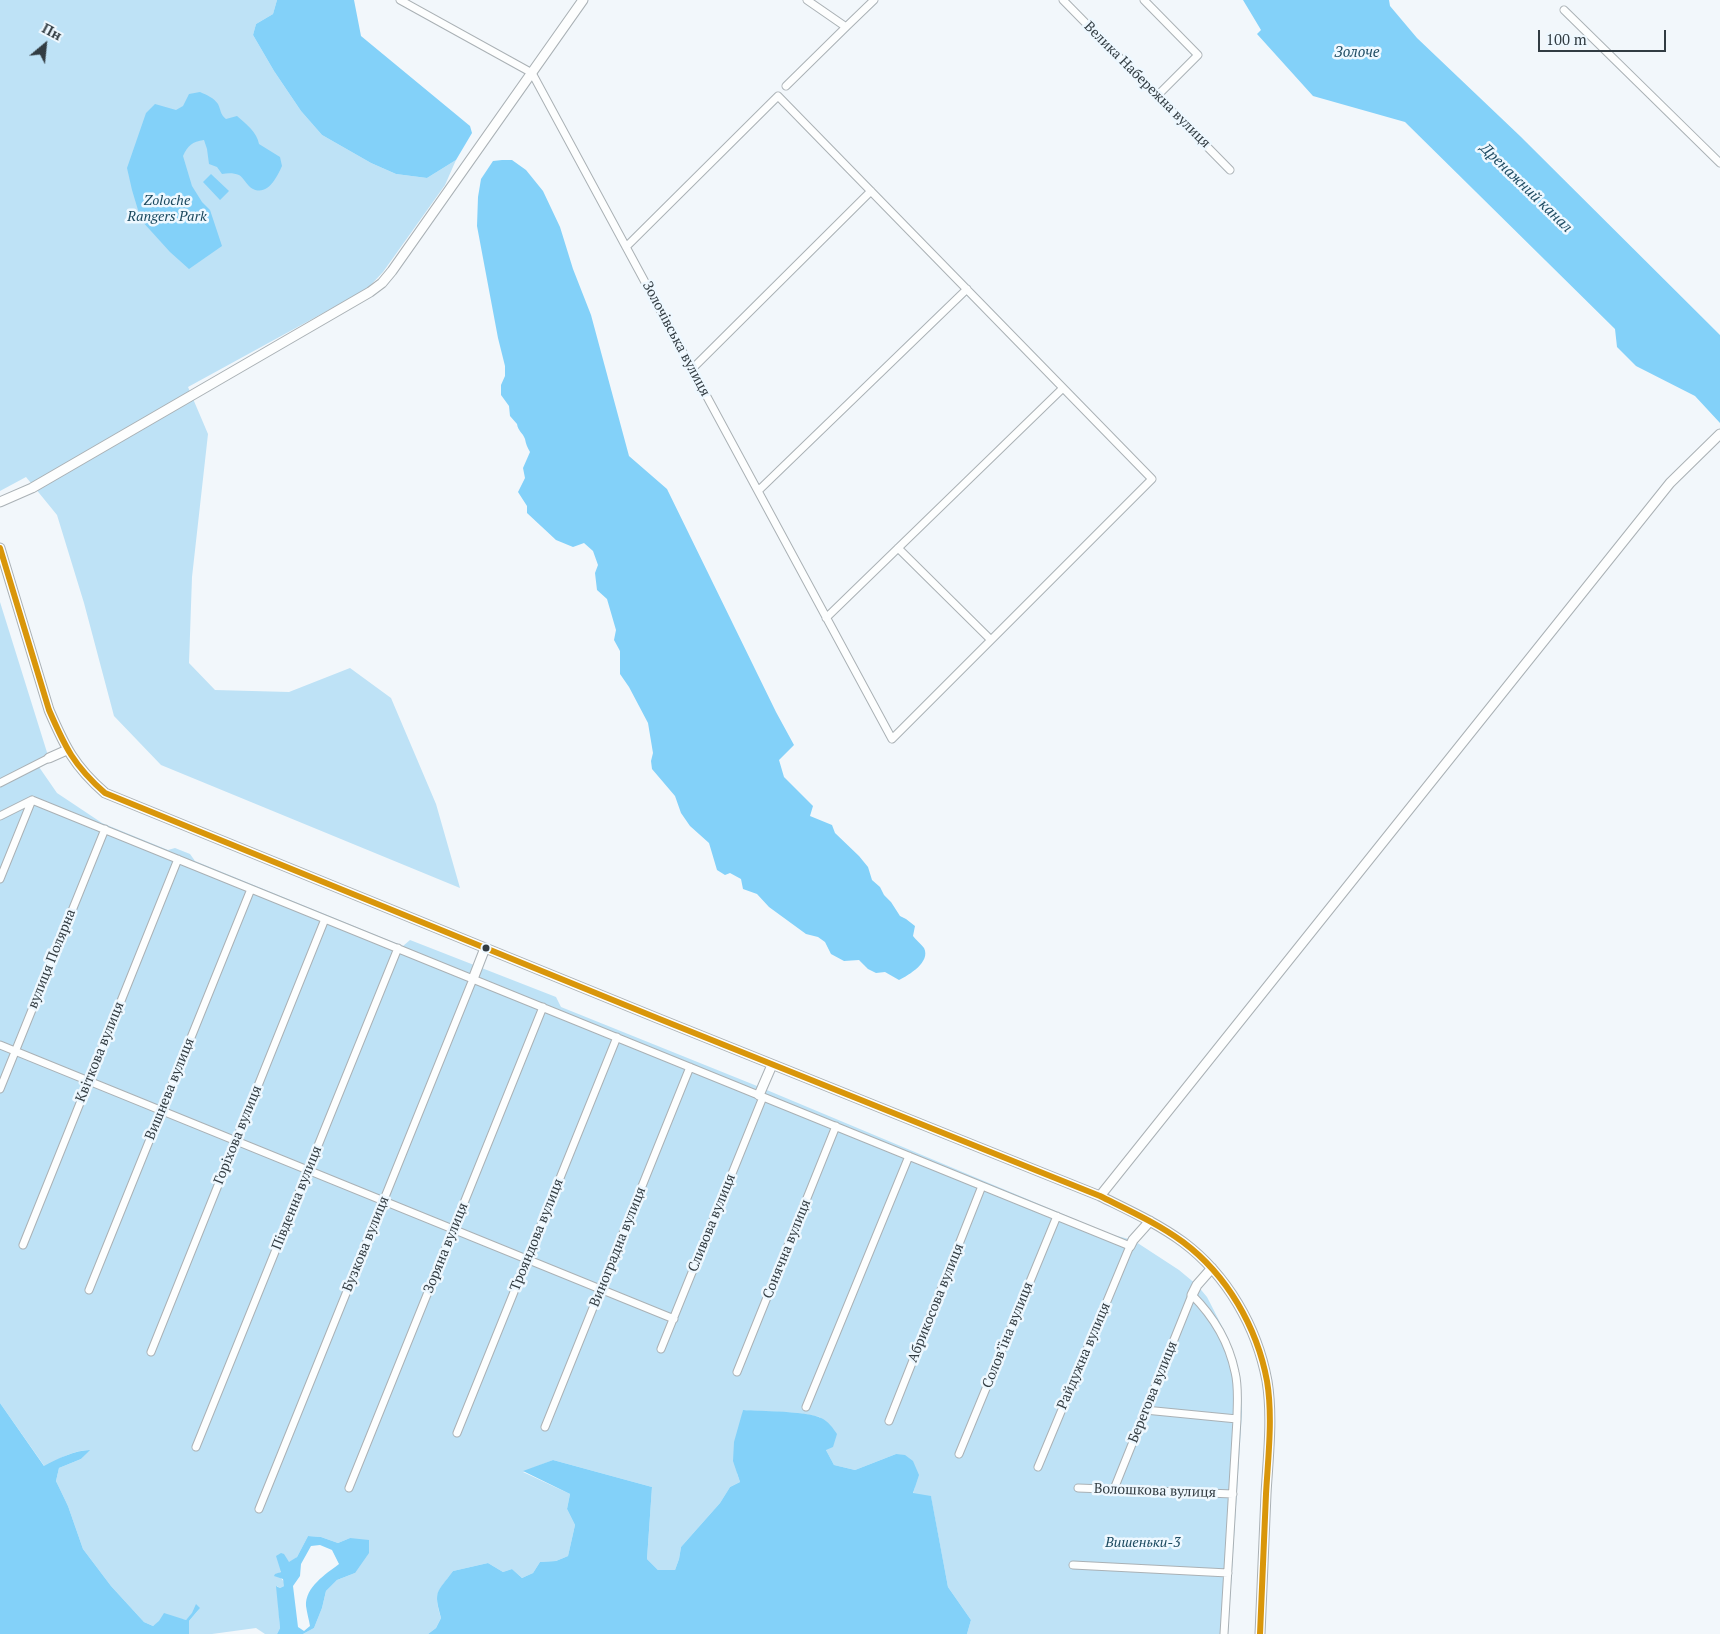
<!DOCTYPE html>
<meta charset="utf-8">
<style>
body{margin:0}
#map{position:relative;width:1720px;height:1634px;overflow:hidden;background:#f2f7fb;font-family:"PT Serif",serif}
canvas{display:block}
.north{position:absolute;left:20px;top:20px;width:50px;height:50px;-webkit-text-stroke:4px #eef8ff;paint-order:stroke;rotate:28deg;font-size:14px;font-weight:700;line-height:20px;text-align:center;color:#323c42}
.north::after{content:'';display:block;margin:auto;width:18px;height:22px;background:#323c42;clip-path:polygon(50% 0,100% 100%,50% 72%,0 100%)}
.scale{position:absolute;left:1538px;top:30px;width:128px;height:22px;box-sizing:border-box;border:2px solid #323c42;border-top:0;padding-left:6px;font-size:15px;line-height:18px;white-space:nowrap;color:#323c42;-webkit-text-stroke:4px #eef8ff;paint-order:stroke}
</style>
<div id="map">
<canvas width="1720" height="1634"></canvas>
<div class="north">Пн</div>
<div class="scale">100 m</div>
</div>
<script>
const c = document.querySelector('canvas').getContext('2d');
c.lineJoin = 'round';
function paint(path, color) {
  c.fillStyle = color;
  c.fill(path, 'evenodd');
}
function trace(path, color, width, dash) {
  c.strokeStyle = color;
  c.lineWidth = width;
  c.lineCap = dash ? 'butt' : 'round';
  c.setLineDash(dash || []);
  c.stroke(path);
}
function label(font, color, halo, rows, align = 'center') {
  c.font = font + ' "PT Serif",serif';
  c.lineWidth = 5;
  c.setLineDash([]);
  c.textBaseline = 'middle';
  c.strokeStyle = halo;
  c.fillStyle = color;
  for (const [text, x, y, turn = 0] of rows) {
    c.save();
    c.translate(x, y);
    c.rotate((+turn || 0) * Math.PI / 180);
    c.textAlign = isNaN(turn) ? turn : align;
    if (halo) c.strokeText(text, 0, 0);
    c.fillText(text, 0, 0);
    c.restore();
  }
}
const green = new Path2D(`
 M 0,0 L 277,0 L 273,14 L 256,24 L 253,35 L 274,71 L 301,111 L 322,135 L 371,163 L 396,174 L 427,178 L 456,160 L 445,185 L 383,272 L 367,289 L 188,387 L 208,434 L 192,577 L 189,663 L 215,690 L 289,692 L 350,668 L 391,698 L 436,804 L 460,888 L 161,765 L 114,716 L 84,603 L 57,515 L 26,477 L 0,491 Z
 M 0,602 L 50,762 L 39,767 L 57,793 L 102,823 L 168,850 L 175,848 L 190,854 L 195,861 L 403,946 L 410,940 L 556,997 L 561,1007 L 762,1088 L 1113,1235 L 1133,1240 L 1179,1270 L 1197,1285 L 1207,1297 L 1227,1336 L 1239,1372 L 1242,1412 L 1228,1634 L 967,1634 L 971,1620 L 948,1587 L 931,1497 L 913,1494 L 915,1486 L 896,1454 L 855,1470 L 834,1465 L 826,1450 L 820,1417 L 798,1413 L 743,1410 L 737,1473 L 740,1482 L 730,1487 L 720,1503 L 681,1547 L 679,1559 L 675,1570 L 658,1570 L 647,1559 L 652,1487 L 553,1460 L 523,1472 L 570,1494 L 567,1509 L 575,1525 L 568,1556 L 556,1561 L 540,1562 L 533,1573 L 522,1578 L 512,1569 L 503,1572 L 488,1563 L 453,1571 C 438,1592 433,1592 441,1618 L 436,1628 L 428,1634 L 303,1634 L 314,1628 L 322,1608 L 326,1591 L 337,1580 L 355,1573 L 350,1538 L 338,1543 L 321,1537 L 308,1536 L 297,1557 L 278,1574 L 284,1582 L 284,1586 L 280,1588 L 277,1586 L 280,1628 L 277,1634 L 265,1634 L 256,1628 L 212,1634 L 189,1634 L 189,1621 L 200,1608 L 186,1620 C 174,1617 162,1619 153,1626 L 144,1622 L 111,1586 L 83,1549 L 68,1506 L 56,1481 L 59,1468 L 81,1459 L 89,1450 C 75,1450 57,1459 45,1467 L 0,1403 Z`);
const water = new Path2D(`
 M 277,0 L 354,0 L 361,36 L 470,126 L 472,133 L 456,160 L 427,178 L 396,174 L 371,163 L 322,135 L 301,111 L 274,71 L 253,35 L 256,24 L 273,14 Z
 M 1243,0 L 1389,0 L 1390,6 L 1417,38 L 1520,136 L 1720,335 L 1720,423 L 1695,396 L 1636,366 L 1617,347 L 1615,329 L 1405,122 L 1313,96 L 1257,34 L 1261,30 Z
 M 200,92 C 207,95 214,98 218,104 C 221,110 220,114 226,119 L 237,116 C 246,124 257,132 259,144 L 280,157 L 282,166 C 277,177 268,196 253,189 C 247,186 244,178 239,175 C 234,173 228,173 222,174 L 217,167 L 209,164 L 207,149 L 204,140 C 192,142 188,145 183,156 L 192,186 L 202,202 L 210,210 L 222,246 L 189,269 L 170,252 L 141,220 L 132,190 L 127,168 L 146,113 L 155,104 L 176,110 L 183,106 L 189,94 Z
 M 502,160 L 512,160 L 526,170 L 543,191 L 560,227 L 573,269 L 591,315 L 629,456 L 667,489 L 776,712 L 794,745 L 779,760 L 784,777 L 813,806 L 810,816 L 832,825 L 835,833 L 859,856 L 868,867 L 872,880 L 880,887 L 884,895 L 891,902 L 900,916 L 906,919 L 915,926 L 913,936 C 916,940 921,944 924,948 C 931,962 909,975 899,980 L 885,972 L 876,973 L 868,969 L 859,960 L 844,961 L 831,954 L 825,942 L 818,937 L 806,934 L 769,907 L 757,894 L 743,889 L 741,879 L 730,873 L 725,875 L 717,870 L 709,843 L 690,826 L 681,813 L 675,796 L 652,769 L 651,761 L 653,753 L 648,723 L 629,687 L 620,674 L 620,651 L 614,640 L 616,630 L 607,599 L 597,590 L 595,573 L 598,565 L 593,551 L 584,543 L 573,547 L 556,540 L 527,513 L 527,506 L 518,492 L 525,478 L 523,468 L 530,452 C 527,447 526,444 525,439 C 523,433 518,431 517,424 L 510,416 L 509,406 L 501,395 L 501,385 L 505,376 L 505,366 L 498,338 L 477,226 L 478,197 L 481,179 L 493,161 Z
 M 211,174 L 229,191 L 220,200 L 203,182 Z
 M 0,1403 L 44,1466 C 57,1459 75,1450 90,1450 L 81,1459 L 59,1468 L 56,1481 L 68,1506 L 83,1549 L 111,1586 L 144,1622 L 153,1626 L 159,1621 L 164,1613 L 186,1620 L 192,1613 L 196,1604 L 200,1608 L 189,1621 L 189,1634 L 0,1634 Z
 M 743,1410 C 760,1411 808,1411 821,1418 C 828,1421 833,1428 837,1434 L 833,1447 L 826,1450 L 834,1465 L 855,1470 L 896,1454 L 905,1455 L 913,1461 L 919,1475 L 913,1493 L 931,1496 L 948,1587 L 971,1620 L 967,1634 L 428,1634 L 436,1628 L 441,1618 C 433,1590 437,1593 453,1571 L 488,1563 L 503,1572 L 512,1569 L 522,1578 L 533,1573 L 540,1562 L 556,1561 L 568,1556 L 575,1525 L 567,1509 L 570,1494 L 523,1471 L 553,1460 L 652,1487 L 647,1559 L 658,1570 L 675,1570 L 679,1559 L 681,1547 L 720,1503 L 730,1487 L 740,1482 L 733,1461 L 734,1442 Z
 M 308,1536 L 321,1537 L 338,1543 L 350,1538 L 369,1540 L 369,1553 L 355,1573 L 337,1580 L 326,1591 L 322,1608 L 314,1628 L 303,1634 L 277,1634 L 280,1628 L 276,1586 L 280,1588 L 284,1586 L 283,1579 L 274,1576 L 275,1574 L 281,1572 L 276,1556 L 281,1553 L 284,1554 L 289,1562 L 297,1557 ZM 320,1545 L 332,1550 L 339,1564 C 326,1574 305,1587 306,1606 C 307,1613 309,1620 310,1626 L 304,1631 L 298,1627 L 293,1586 L 300,1576 L 301,1564 L 311,1546 Z`);
const minor = new Path2D(`
 M 400,0 L 532,73 L 892,739 L 1152,479 L 778,96 L 626,247
 M 807,0 L 846,27 L 874,0
 M 1063,0 L 1230,170
 M 1144,0 L 1198,55 L 1157,96
 M 1564,10 L 1720,163
 M 786,86 L 846,27
 M 692,369 L 871,191
 M 758,491 L 967,289
 M 898,548 L 991,640
 M 826,618 L 1063,388
 M 0,783 L 49,758
 M 32,800 L 1130,1246 L 1038,1467
 M 0,816 L 32,800
 M 0,879 L 32,800
 M 0,1045 L 674,1319
 M 0,1089 L 105,829
 M 23,1245 L 178,859
 M 89,1290 L 251,889
 M 661,1349 L 763,1097
 M 151,1352 L 325,919
 M 737,1372 L 836,1126
 M 806,1407 L 909,1156
 M 1145,1410 L 1237,1419
 M 889,1421 L 982,1186
 M 545,1427 L 690,1067
 M 457,1433 L 617,1037
 M 196,1447 L 398,948
 M 959,1454 L 1057,1216
 M 349,1488 L 543,1007
 M 1078,1488 L 1233,1494
 M 1114,1489 L 1192,1295 C 1213,1316 1229,1343 1235,1372 C 1239,1388 1237,1404 1237,1419 L 1224,1634
 M 259,1509 L 473,979
 M 1073,1565 L 1228,1573`);
const tertiary = new Path2D(`
 M 0,502 L 32,488 L 370,292 L 382,283 L 392,271 L 583,0
 M 0,548 L 49,710 C 65,747 74,766 105,793 L 657,1018 L 1100,1196 C 1128,1210 1157,1223 1183,1242 C 1227,1275 1257,1327 1267,1381 C 1273,1417 1268,1458 1266,1494 C 1264,1541 1262,1587 1260,1634
 M 49,758 L 67,750
 M 473,979 L 485,948
 M 759,1095 L 772,1065
 M 1100,1196 L 1670,483 L 1720,434
 M 1130,1246 L 1133,1240 L 1150,1221
 M 1192,1295 L 1197,1285 L 1212,1268`);
const bus1 = new Path2D(`
 M 0,548 L 49,710 C 65,747 74,766 105,793 L 657,1018 L 1100,1196 C 1128,1210 1157,1223 1183,1242 C 1227,1275 1257,1327 1267,1381 C 1273,1417 1268,1458 1266,1494 C 1264,1541 1262,1587 1260,1634`);
const markers = [
 [486,948,4.5,"#323c42"]
];
const streetNames = [
 ["Велика Набережна вулиця",1147,85,45],
 ["Золочівська вулиця",676,339,62],
 ["вулиця Полярна",52,959,-68],
 ["Квіткова вулиця",100,1052,-68],
 ["Вишнева вулиця",170,1089,-68],
 ["Горіхова вулиця",238,1135,-68],
 ["Південна вулиця",297,1198,-68],
 ["Сливова вулиця",712,1223,-68],
 ["Трояндова вулиця",537,1235,-68],
 ["Бузкова вулиця",366,1244,-68],
 ["Виноградна вулиця",618,1247,-68],
 ["Зоряна вулиця",446,1248,-68],
 ["Сонячна вулиця",787,1249,-68],
 ["Абрикосова вулиця",936,1303,-68],
 ["Соловʼїна вулиця",1008,1335,-68],
 ["Райдужна вулиця",1084,1356,-67],
 ["Берегова вулиця",1153,1392,-68],
 ["Волошкова вулиця",1155,1491,2]
];
const parkNames = [
 ["Zoloche",167,201],
 ["Rangers Park",167,217],
 ["Вишеньки-3",1143,1543]
];
const waterNames = [
 ["Золоче",1357,53],
 ["Дренажний канал",1526,188,44]
];
paint(green, '#bee2f6');
paint(water, '#83d1f9');
trace(minor, '#aab1b5', 9);
trace(tertiary, '#aab1b5', 11);
trace(minor, '#fdfefe', 7);
trace(tertiary, '#fdfefe', 9);
trace(bus1, '#d9960a', 6);
for (const [x, y, r, color] of markers) {
  const dot = new Path2D();
  dot.arc(x, y, r, 0, 2 * Math.PI);
  c.fillStyle = color;
  c.fill(dot);
  trace(dot, '#eef8ff', 2);
}
label('14px', '#323c42', '#eef8ff', streetNames);
label('italic 14px', '#1b495f', '#eef8ff', parkNames);
label('italic 15px', '#214e65', '#eef8ff', waterNames);
</script>
